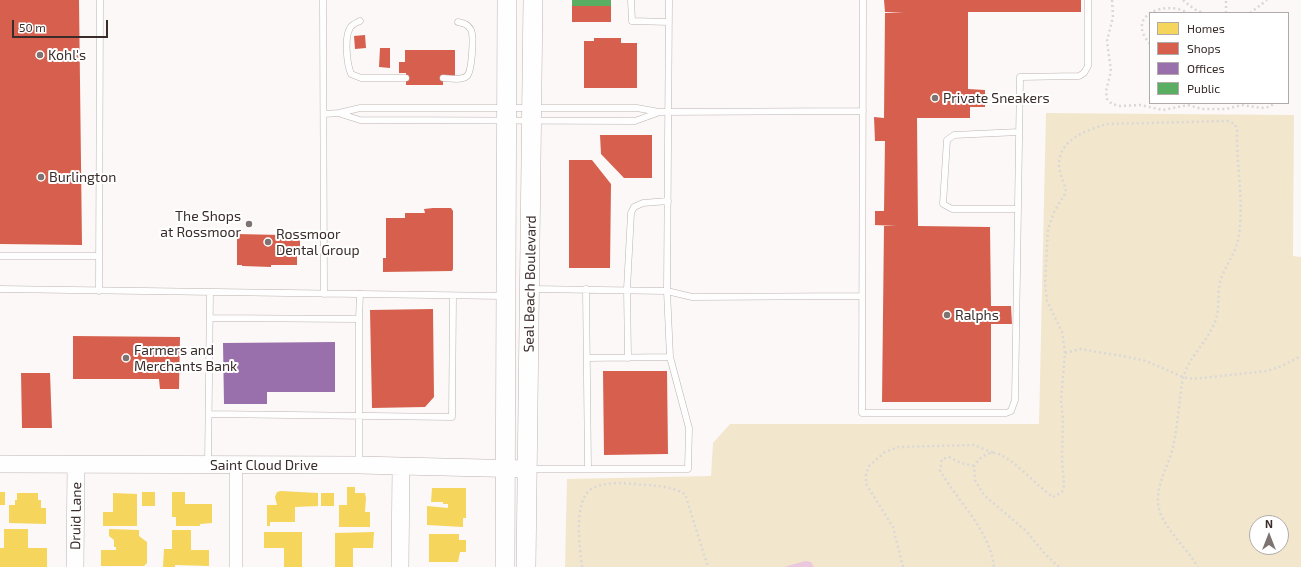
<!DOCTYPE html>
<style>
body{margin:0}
#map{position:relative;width:1301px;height:567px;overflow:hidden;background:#fcf8f7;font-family:"Exo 2",sans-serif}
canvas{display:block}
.legend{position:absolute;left:1149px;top:12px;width:140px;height:92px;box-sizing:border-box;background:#fff;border:1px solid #b0aba9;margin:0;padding:5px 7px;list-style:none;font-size:12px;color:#392c29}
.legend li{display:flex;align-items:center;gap:8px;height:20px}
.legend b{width:20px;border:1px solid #b0aba9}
.north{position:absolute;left:1249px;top:515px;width:40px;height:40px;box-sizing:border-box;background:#fff;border:1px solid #b0aba9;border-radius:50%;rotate:0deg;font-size:11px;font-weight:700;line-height:16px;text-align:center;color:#392c29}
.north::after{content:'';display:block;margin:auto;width:14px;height:18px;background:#7d7371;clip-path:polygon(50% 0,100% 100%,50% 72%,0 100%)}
.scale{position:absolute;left:12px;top:20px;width:96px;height:18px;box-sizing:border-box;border:2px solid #392c29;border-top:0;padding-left:5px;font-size:12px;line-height:14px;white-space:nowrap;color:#392c29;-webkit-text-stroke:3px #fff;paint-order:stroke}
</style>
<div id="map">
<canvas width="1301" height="567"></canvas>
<ul class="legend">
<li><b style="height:11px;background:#f6d55c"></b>Homes</li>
<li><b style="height:11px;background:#d6604d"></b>Shops</li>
<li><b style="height:11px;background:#9970ab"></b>Offices</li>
<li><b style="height:11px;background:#5aae61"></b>Public</li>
</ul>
<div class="north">N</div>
<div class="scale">50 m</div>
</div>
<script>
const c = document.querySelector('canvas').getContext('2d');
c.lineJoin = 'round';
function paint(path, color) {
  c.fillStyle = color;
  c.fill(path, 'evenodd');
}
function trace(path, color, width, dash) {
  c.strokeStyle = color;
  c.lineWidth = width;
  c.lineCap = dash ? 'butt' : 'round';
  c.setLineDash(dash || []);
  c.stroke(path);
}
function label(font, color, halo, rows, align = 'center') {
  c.font = font + ' "Exo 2",sans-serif';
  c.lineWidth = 4;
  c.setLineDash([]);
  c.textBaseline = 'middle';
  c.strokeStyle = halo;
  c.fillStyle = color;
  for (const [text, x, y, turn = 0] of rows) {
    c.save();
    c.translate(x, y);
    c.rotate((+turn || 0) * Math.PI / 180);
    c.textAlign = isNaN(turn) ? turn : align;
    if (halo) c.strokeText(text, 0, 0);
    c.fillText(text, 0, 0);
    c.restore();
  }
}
const green = new Path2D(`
 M 1046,113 L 1294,115 L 1293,256 L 1301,257 L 1301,567 L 565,567 L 567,479 L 711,476 L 713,443 L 730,424 L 1039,424 ZM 1257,523 L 1281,523 L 1281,547 L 1257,547 Z`);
const water = new Path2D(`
 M 805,561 L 811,562 L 814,567 L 784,567 Z`);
const homes = new Path2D(`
 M 347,487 L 355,487 L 355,493 L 365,493 L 366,498 L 365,512 L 370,512 L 370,527 L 339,527 L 339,505 L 347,505 Z
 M 432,488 L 466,488 L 466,518 L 463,518 L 463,527 L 427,525 L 427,506 L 448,508 L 448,504 L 443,504 L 443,502 L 431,502 Z
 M 281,491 L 318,493 L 318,506 L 295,507 L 295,522 L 270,522 L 270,526 L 267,526 L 267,505 L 277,505 L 275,497 L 277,492 Z
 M 0,492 L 5,492 L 5,505 L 0,505 Z
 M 142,492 L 155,492 L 155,506 L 142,506 Z
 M 172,492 L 185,492 L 185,504 L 212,504 L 212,523 L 200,524 L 200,526 L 176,526 L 176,517 L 172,517 Z
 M 17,493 L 38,493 L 38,500 L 41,500 L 41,508 L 46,508 L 46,524 L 9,523 L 9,505 L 15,505 L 15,500 L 17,500 Z
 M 113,493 L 137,494 L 137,526 L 103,526 L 103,512 L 113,512 Z
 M 321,493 L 334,493 L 334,506 L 321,506 Z
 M 4,529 L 28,529 L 28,548 L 47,548 L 47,567 L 0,567 L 0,548 L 4,548 Z
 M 109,529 L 139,530 L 139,536 L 147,542 L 147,563 L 144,566 L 101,566 L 101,550 L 116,550 L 116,547 L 114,547 L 114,540 L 109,536 Z
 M 172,530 L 191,530 L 191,550 L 209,550 L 209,566 L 175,565 L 175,567 L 163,567 L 164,549 L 172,549 Z
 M 264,532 L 302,532 L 302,567 L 284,567 L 284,548 L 264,548 Z
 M 374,532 L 373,548 L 353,548 L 353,567 L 335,567 L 335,533 Z
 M 429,534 L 459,534 L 459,540 L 466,540 L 466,552 L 460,552 L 458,562 L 429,562 Z`);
const shops = new Path2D(`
 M 0,0 L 79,0 L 82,245 L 0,244 Z
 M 884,0 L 1081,0 L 1081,12 L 968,12 L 968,89 L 985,90 L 985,107 L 970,107 L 970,118 L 917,118 L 918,226 L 990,227 L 991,306 L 1011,306 L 1012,324 L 991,324 L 991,402 L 882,402 L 884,226 L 897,226 L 875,225 L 875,211 L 884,211 L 885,141 L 875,141 L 874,117 L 884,118 L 885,13 L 904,13 L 885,12 Z
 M 572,6 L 611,6 L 611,22 L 572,22 Z
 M 365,35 L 366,48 L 355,49 L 354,36 Z
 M 594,38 L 621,38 L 621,43 L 637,43 L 637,88 L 584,88 L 584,41 L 594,41 Z
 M 380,48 L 390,48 L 390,68 L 379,67 Z
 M 405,50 L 455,50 L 455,76 L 443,76 L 443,85 L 406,85 L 406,73 L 399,73 L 399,62 L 405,62 Z
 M 600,135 L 652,135 L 652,178 L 624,178 L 601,154 Z
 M 569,160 L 592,160 L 611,184 L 610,268 L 569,268 Z
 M 433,208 L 451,208 L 453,211 L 453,269 L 452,271 L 383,272 L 383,258 L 386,258 L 386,218 L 405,218 L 405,213 L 425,213 L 424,209 Z
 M 280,232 L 300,232 L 300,253 L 297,253 L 297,265 L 271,265 L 271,267 L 242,266 L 242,265 L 237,265 L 237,234 L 280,235 Z
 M 433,309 L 434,397 L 425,407 L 372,408 L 370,310 Z
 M 73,336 L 180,337 L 179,389 L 160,389 L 159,379 L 73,379 Z
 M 603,371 L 667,371 L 668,454 L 604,455 Z
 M 21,373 L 50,373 L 52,428 L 22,428 Z`);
const offices = new Path2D(`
 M 335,342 L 335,392 L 267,392 L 267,404 L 224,404 L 223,343 Z`);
const public = new Path2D(`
 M 572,0 L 611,0 L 611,6 L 572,6 Z`);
const path = new Path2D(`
 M 1112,0 L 1113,17 L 1107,41 L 1111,71 L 1106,91 L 1107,99 L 1112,104 L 1120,106 L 1140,105 L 1163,110 L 1188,105 L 1202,109 L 1226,109 L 1242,105 L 1261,108 L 1269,107 L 1275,103
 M 1183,0 L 1194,9 L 1203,13
 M 1226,13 L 1226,0
 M 1250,13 L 1267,0
 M 1150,44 C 1124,14 1167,0 1188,13
 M 1065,353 L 1080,349 L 1128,357 L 1146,361 L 1183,377 L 1193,379 L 1267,371 L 1282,366 L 1301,356
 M 974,466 L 961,463 L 949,457 L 942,459 L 940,470 C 957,501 990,530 994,567
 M 582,567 C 580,548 572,499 593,488 C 605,482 621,483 635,484 C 653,486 669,485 685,494 L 708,567
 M 903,567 L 893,527 L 866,484 L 866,474 L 869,466 L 885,452 L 898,447 L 974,445 L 994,453
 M 1059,567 L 1045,554 L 1026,531 L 984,495 L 975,480 L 974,466 C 979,459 984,453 994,453 C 1008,453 1040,489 1053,497 L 1062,492 L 1064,485 L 1062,459 L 1063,419 L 1061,400 L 1065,353 L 1062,332 L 1047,301 L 1045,283 L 1048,229 L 1054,212 L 1066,192 C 1065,183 1059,174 1059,165 C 1059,139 1087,130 1107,124 L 1227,121 L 1235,124 L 1237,130 C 1236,166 1245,204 1238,240 C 1235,255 1224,267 1220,282 C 1217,295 1220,310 1215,322 C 1207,342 1190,356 1183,377 C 1179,401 1178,424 1173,447 C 1168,469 1151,491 1161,515 C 1170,534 1187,549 1198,567`);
const lane = new Path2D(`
 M 323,0 L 324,294
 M 631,0 L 632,21 L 669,22
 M 863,0 L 862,413 L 1006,413 L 1011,411 L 1015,400 L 1020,77 L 1079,76 L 1084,73 L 1088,66 L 1088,0
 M 360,21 C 356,23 352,24 350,28 C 344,38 347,64 351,74 L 361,78 L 406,78
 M 443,78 C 450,78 461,81 467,76 C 472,71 474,36 471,30 C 468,24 463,23 458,22
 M 324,114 L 339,113 L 360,108 L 637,108 L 659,112 L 863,111
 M 341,114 L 360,120 L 635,121 L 657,113
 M 1018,209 L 952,209 L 943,204 L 947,140 L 954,135 L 1019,132
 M 0,256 L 99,256
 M 0,289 L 503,296
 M 532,289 L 667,291 L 692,297 L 862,296
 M 586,289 L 588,469
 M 99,291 L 100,0
 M 210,318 L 359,319 L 359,464
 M 359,319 L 360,294
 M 587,358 L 670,357
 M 628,358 L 627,289 L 631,213 L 634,207 L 643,203 L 668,201
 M 209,414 L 452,417 L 453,296
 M 208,464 L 210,292
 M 529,469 L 688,469 L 689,428 L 670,357 L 667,291 L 669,0`);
const street = new Path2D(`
 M 236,465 L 236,567`);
const secondary = new Path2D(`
 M 0,464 L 359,465 L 527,469
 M 75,567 L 76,465
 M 400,567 L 401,466`);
const primary = new Path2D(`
 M 505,567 L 507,0
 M 526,567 L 533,0`);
const markers = [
 [40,55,4,"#7d7371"],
 [935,98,4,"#7d7371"],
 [41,177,4,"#7d7371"],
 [249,224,4,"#7d7371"],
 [268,242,4,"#7d7371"],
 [947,315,4,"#7d7371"],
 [126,358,4,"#7d7371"]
];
const poiNames = [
 ["Kohl's",48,55],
 ["Private Sneakers",943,98],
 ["Burlington",49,177],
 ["The Shops",241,216,"right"],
 ["at Rossmoor",241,232,"right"],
 ["Rossmoor",276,234],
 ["Dental Group",276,250],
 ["Ralphs",955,315],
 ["Farmers and",134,350],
 ["Merchants Bank",134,366]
];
const streetNames = [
 ["Seal Beach Boulevard",530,284,-89],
 ["Saint Cloud Drive",264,465],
 ["Druid Lane",76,516,-89]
];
paint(green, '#f2e7cc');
paint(water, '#ecc8df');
paint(homes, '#f6d55c');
paint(shops, '#d6604d');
paint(offices, '#9970ab');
paint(public, '#5aae61');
trace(lane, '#bbb3b1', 7);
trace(street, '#bbb3b1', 13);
trace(secondary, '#bbb3b1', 18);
trace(primary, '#bbb3b1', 20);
trace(path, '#dad7d7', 2.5, [2, 3]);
trace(lane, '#fffefe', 6);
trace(street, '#fffefe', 12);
trace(secondary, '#fffefe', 17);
trace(primary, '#fffefe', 19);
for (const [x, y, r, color] of markers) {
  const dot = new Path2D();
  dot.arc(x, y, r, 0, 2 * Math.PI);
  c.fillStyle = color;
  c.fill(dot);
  trace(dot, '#fff', 1.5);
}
label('14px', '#392c29', '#fff', poiNames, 'left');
label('14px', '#392c29', '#fff', streetNames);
</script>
